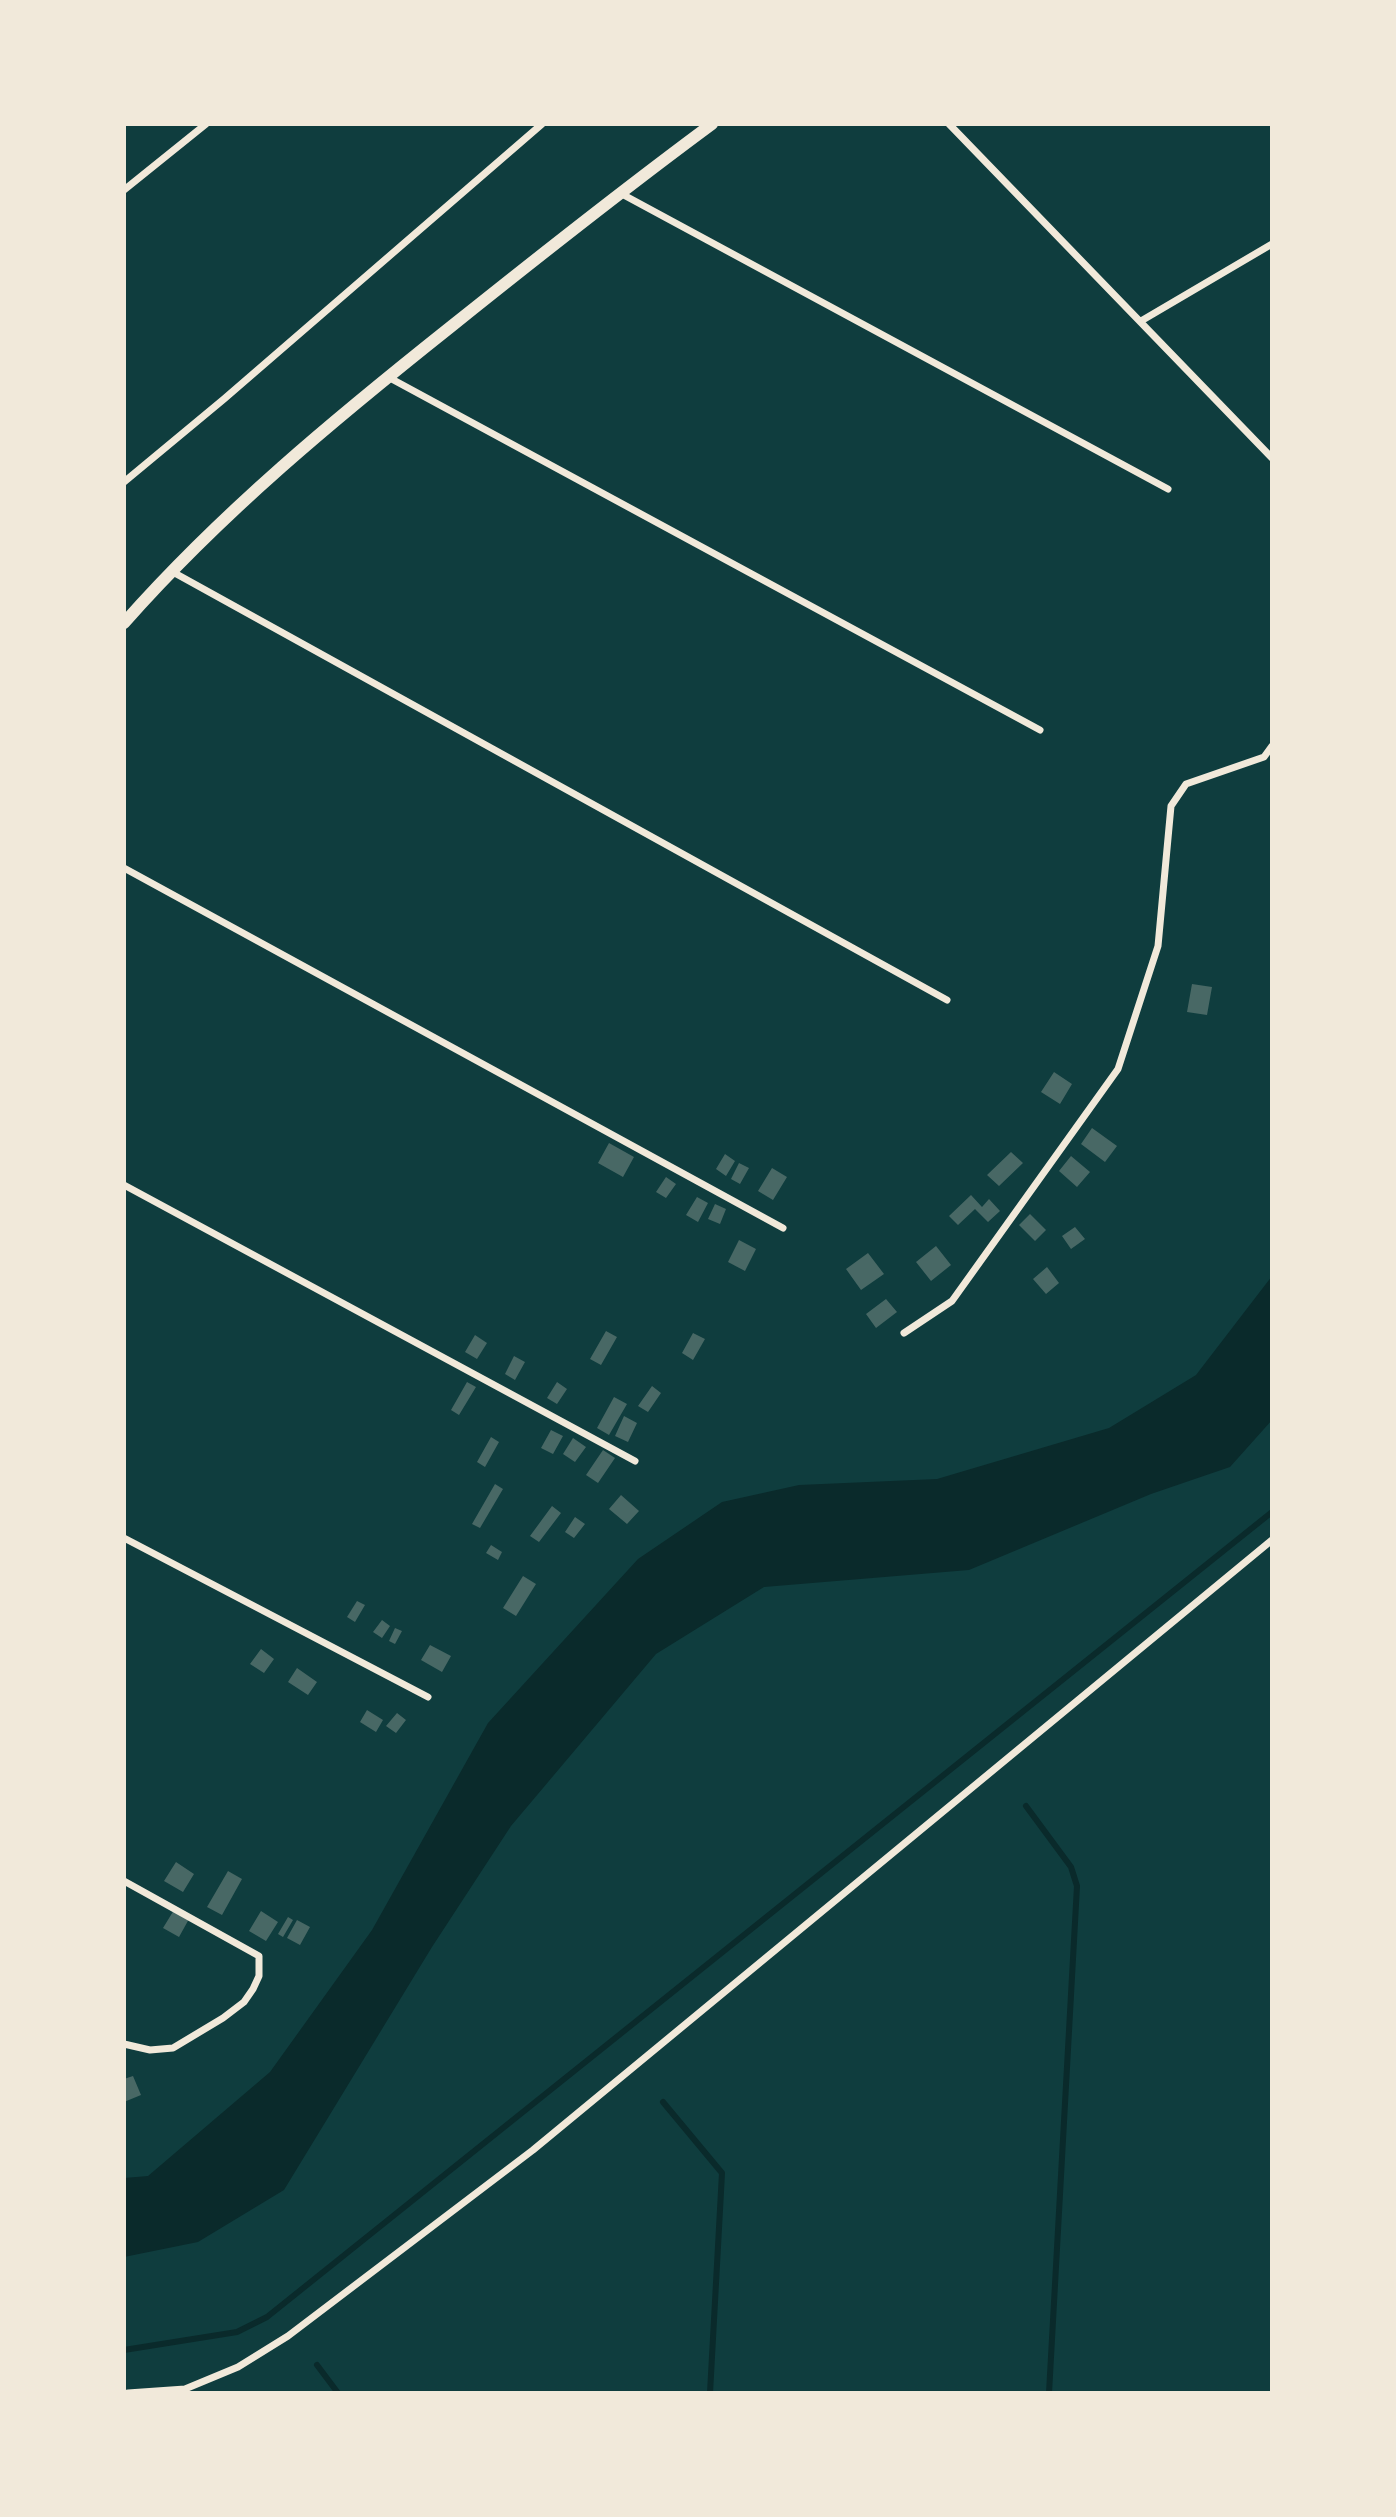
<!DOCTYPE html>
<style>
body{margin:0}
#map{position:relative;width:1396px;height:2517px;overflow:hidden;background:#0f3d3e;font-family:"Fira Sans Condensed",sans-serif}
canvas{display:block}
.frame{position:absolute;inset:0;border:126px solid #f1e9da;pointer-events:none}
</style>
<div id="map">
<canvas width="1396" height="2517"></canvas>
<div class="frame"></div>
</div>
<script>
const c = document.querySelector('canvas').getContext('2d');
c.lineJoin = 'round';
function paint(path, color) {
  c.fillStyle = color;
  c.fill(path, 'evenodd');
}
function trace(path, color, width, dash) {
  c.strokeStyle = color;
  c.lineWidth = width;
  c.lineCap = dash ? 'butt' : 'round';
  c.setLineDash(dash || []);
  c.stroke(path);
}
const water = new Path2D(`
 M 1272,1276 L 1272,1420 L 1230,1467 L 1151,1494 L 969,1570 L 764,1587 L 656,1654 L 511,1826 L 432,1947 L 284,2190 L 198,2242 L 124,2257 L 124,2178 L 148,2176 L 270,2072 L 372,1930 L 488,1723 L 638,1559 L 722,1502 L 799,1485 L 937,1479 L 1109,1428 L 1196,1375 Z`);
const stream = new Path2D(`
 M 1026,1806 L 1071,1867 L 1077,1886 L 1049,2393
 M 663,2102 L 722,2173 L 710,2393
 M 124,2350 L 237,2332 L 267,2317 L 1272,1512
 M 317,2365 L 338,2393`);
const building = new Path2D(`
 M 1192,984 L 1212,987 L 1207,1015 L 1187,1012 Z
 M 1054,1072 L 1072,1084 L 1060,1104 L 1041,1092 Z
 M 1092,1128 L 1117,1146 L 1105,1162 L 1081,1144 Z
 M 609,1143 L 634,1157 L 623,1177 L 598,1163 Z
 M 1011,1152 L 1023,1163 L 999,1186 L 987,1175 Z
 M 725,1154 L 735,1161 L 726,1176 L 716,1169 Z
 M 1071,1156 L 1090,1172 L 1077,1187 L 1059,1171 Z
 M 739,1163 L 749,1168 L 740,1184 L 731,1179 Z
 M 772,1168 L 787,1177 L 773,1200 L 758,1191 Z
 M 666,1177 L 676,1184 L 666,1198 L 656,1192 Z
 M 971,1195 L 982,1207 L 989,1199 L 1000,1211 L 988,1222 L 975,1209 L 958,1225 L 949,1216 Z
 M 697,1197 L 708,1203 L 698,1222 L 686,1215 Z
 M 715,1204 L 726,1209 L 720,1224 L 708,1219 Z
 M 1030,1214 L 1046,1230 L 1035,1241 L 1019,1225 Z
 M 1075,1227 L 1085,1239 L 1071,1249 L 1062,1236 Z
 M 739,1240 L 756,1249 L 745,1271 L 728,1262 Z
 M 936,1246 L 951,1265 L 931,1281 L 916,1262 Z
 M 868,1253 L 884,1274 L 861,1290 L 846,1269 Z
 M 1047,1267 L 1059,1283 L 1046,1294 L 1033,1279 Z
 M 886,1299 L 897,1312 L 876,1328 L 866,1314 Z
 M 606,1331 L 617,1337 L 601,1365 L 590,1359 Z
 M 693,1333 L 705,1339 L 693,1360 L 682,1353 Z
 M 475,1335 L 487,1343 L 477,1359 L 465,1352 Z
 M 514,1356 L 525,1362 L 515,1380 L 505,1374 Z
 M 467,1382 L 476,1387 L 459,1415 L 451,1410 Z
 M 557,1382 L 567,1389 L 557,1404 L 547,1398 Z
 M 652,1386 L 661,1393 L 648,1412 L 638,1406 Z
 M 614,1397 L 627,1404 L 609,1435 L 597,1428 Z
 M 624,1416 L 637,1423 L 628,1442 L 615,1436 Z
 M 551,1430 L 563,1436 L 553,1454 L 541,1448 Z
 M 491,1437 L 499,1442 L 485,1467 L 477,1462 Z
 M 573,1438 L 586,1447 L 575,1462 L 563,1454 Z
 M 603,1450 L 615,1458 L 598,1483 L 586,1475 Z
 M 495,1484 L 503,1489 L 480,1528 L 472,1524 Z
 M 621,1495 L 639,1511 L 627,1524 L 609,1509 Z
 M 552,1506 L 561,1513 L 539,1542 L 530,1536 Z
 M 575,1517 L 585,1524 L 574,1538 L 565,1532 Z
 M 491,1545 L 502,1552 L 498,1560 L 486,1553 Z
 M 523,1576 L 536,1584 L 516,1616 L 503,1608 Z
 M 357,1601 L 365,1605 L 355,1622 L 347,1617 Z
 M 382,1620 L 390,1626 L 382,1638 L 373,1632 Z
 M 395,1628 L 402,1631 L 395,1644 L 389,1641 Z
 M 430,1645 L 451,1656 L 442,1672 L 421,1660 Z
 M 261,1649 L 274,1659 L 264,1673 L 250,1664 Z
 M 297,1668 L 317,1682 L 308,1695 L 288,1682 Z
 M 367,1710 L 383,1720 L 376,1732 L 360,1722 Z
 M 397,1713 L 406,1720 L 396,1733 L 386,1726 Z
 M 176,1862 L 194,1874 L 183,1892 L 164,1881 Z
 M 228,1871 L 242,1879 L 222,1915 L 207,1907 Z
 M 174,1910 L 189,1919 L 179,1937 L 163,1928 Z
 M 261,1911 L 278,1922 L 266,1941 L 249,1931 Z
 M 288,1917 L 293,1920 L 283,1937 L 278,1934 Z
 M 297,1920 L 310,1927 L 300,1945 L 287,1938 Z
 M 133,2076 L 141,2095 L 124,2102 L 124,2079 Z`);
const minor = new Path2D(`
 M 949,124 L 1272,458
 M 124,190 L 206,124
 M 620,193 L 1168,489
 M 1141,321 L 1272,244
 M 388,377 L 1040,730
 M 124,482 L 224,399 L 542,124
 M 171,571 L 947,1000
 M 124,868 L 783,1228
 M 124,1185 L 635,1461
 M 904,1333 L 952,1301 L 1118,1069 L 1158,946 L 1171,806 L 1186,784 L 1264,757 L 1272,746
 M 124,1538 L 428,1697
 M 124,1881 L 259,1956 L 259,1976 L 253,1989 L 244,2002 L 223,2018 L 173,2048 L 150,2050 L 124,2044
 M 128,2393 L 185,2389 L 238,2367 L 288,2336 L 533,2150 L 1272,1540`);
const tertiary = new Path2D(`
 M 124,623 C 222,512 336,418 453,325 C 538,257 624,189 712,124`);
paint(water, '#0a2a2b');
trace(stream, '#0a2a2b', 6);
paint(building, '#486865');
trace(minor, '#f1e9da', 7);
trace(tertiary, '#f1e9da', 12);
</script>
